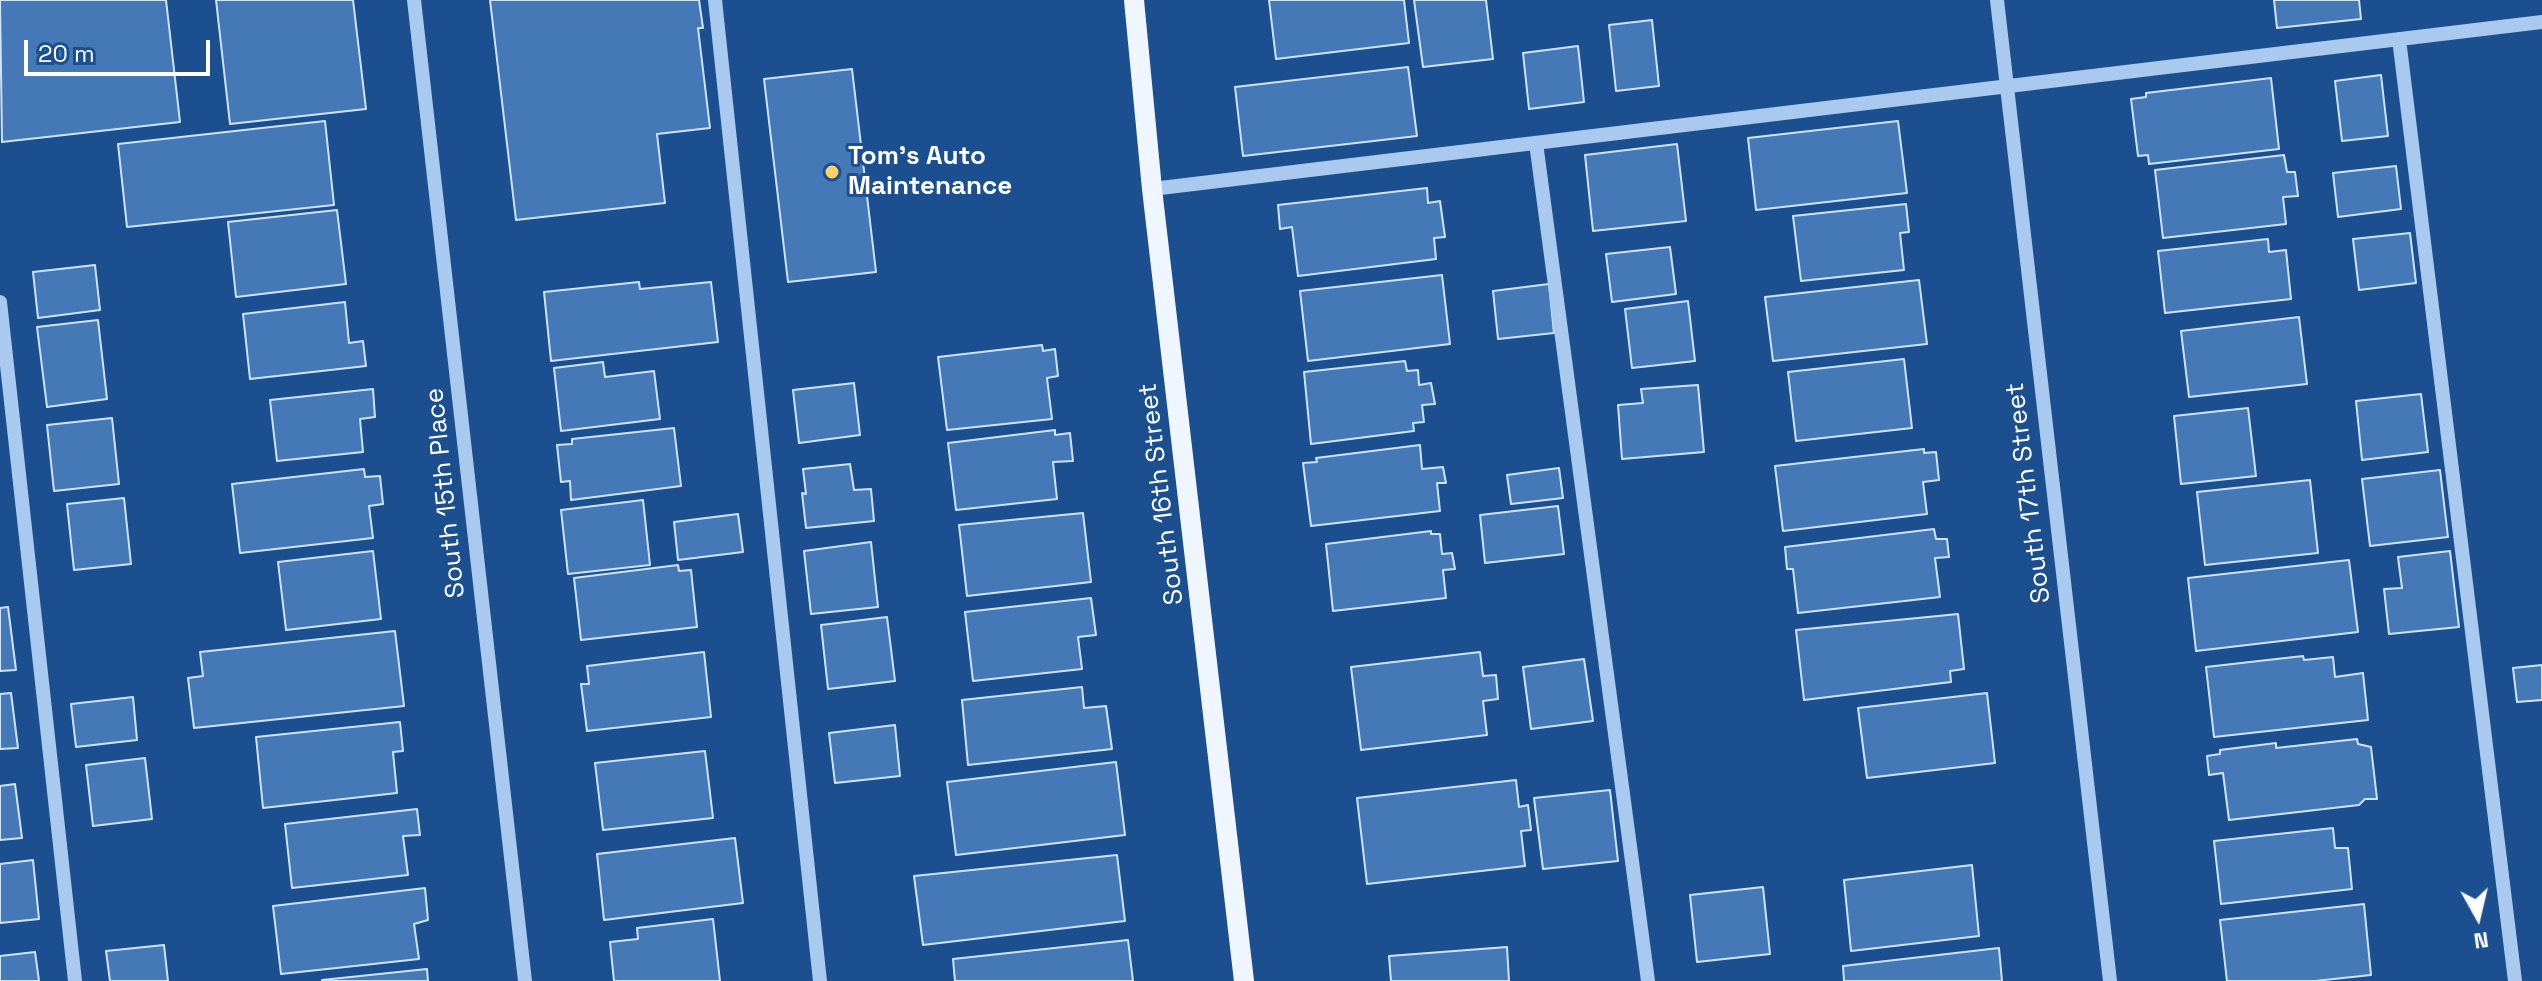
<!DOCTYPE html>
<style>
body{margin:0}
#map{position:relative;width:2542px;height:981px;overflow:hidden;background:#1b4f8f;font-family:"Space Grotesk",sans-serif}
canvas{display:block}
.north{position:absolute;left:2438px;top:877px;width:80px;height:80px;-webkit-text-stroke:6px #1b4f8f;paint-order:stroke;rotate:172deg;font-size:22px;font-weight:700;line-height:32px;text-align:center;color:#fff}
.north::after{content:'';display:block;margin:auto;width:28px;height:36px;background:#fff;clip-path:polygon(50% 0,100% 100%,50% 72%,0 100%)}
.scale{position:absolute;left:24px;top:40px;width:186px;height:36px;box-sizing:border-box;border:4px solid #fff;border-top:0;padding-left:10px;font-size:24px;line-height:28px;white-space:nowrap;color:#fff;-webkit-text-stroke:6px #1b4f8f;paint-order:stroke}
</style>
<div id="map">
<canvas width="2542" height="981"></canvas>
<div class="north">N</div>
<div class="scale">20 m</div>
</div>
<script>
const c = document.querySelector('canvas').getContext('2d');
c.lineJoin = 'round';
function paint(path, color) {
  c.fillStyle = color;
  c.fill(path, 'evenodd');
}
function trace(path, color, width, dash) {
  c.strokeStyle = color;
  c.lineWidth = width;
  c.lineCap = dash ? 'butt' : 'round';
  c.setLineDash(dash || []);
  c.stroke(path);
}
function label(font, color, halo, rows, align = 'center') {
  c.font = font + ' "Space Grotesk",sans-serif';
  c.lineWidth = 6;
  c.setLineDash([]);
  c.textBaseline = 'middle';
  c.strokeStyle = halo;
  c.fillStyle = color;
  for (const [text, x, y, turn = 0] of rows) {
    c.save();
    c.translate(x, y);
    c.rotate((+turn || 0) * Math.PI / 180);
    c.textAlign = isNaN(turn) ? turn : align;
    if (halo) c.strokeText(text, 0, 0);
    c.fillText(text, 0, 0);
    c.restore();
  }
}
const building = new Path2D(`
 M 0,0 L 166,0 L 180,122 L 2,142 Z
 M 216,0 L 353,0 L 366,109 L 230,124 Z
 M 490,0 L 699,0 L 703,28 L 698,28 L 710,128 L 657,134 L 665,203 L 516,220 Z
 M 1269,0 L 1404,0 L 1409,43 L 1276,59 Z
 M 1414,0 L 1486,0 L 1493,59 L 1423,67 Z
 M 2274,0 L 2359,0 L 2361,19 L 2277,28 Z
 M 1652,20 L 1659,86 L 1616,91 L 1609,25 Z
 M 1578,46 L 1584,102 L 1529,109 L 1523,53 Z
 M 1408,67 L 1417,136 L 1243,156 L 1235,87 Z
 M 852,69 L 876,272 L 788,282 L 764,79 Z
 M 2381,75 L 2388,136 L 2342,141 L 2335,81 Z
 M 2271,78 L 2279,149 L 2149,164 L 2148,155 L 2138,156 L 2131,99 L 2146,97 L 2146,93 Z
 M 325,121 L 334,205 L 127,227 L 118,144 Z
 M 1898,121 L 1907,193 L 1756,210 L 1748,138 Z
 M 1677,144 L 1686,221 L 1593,231 L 1585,155 Z
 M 2284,155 L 2287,172 L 2295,172 L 2298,196 L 2283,197 L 2286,224 L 2163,238 L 2155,170 Z
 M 2396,166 L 2401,209 L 2338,217 L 2333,173 Z
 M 1427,188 L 1428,203 L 1440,201 L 1445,237 L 1434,238 L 1436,259 L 1298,276 L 1292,227 L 1280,229 L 1278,205 Z
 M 1906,204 L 1909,232 L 1900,233 L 1904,270 L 1801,281 L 1793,216 Z
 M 337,210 L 346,284 L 236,297 L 228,222 Z
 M 2410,233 L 2416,283 L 2359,290 L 2353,239 Z
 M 2268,239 L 2269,252 L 2286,250 L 2291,299 L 2165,313 L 2158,251 Z
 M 1670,247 L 1676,294 L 1612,302 L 1606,254 Z
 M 95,265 L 100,310 L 38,318 L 33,272 Z
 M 1442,275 L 1450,344 L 1308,361 L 1300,291 Z
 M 1919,280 L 1927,344 L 1773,361 L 1765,297 Z
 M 639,282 L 640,289 L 711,282 L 718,342 L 551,361 L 544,292 Z
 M 1549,284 L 1554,333 L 1498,339 L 1493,291 Z
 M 1688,301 L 1695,361 L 1632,368 L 1625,309 Z
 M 345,302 L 349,343 L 363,341 L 366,366 L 250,379 L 243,314 Z
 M 2299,317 L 2307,384 L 2189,397 L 2181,331 Z
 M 98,320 L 107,399 L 47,407 L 37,327 Z
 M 1042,345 L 1043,351 L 1055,349 L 1058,376 L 1047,378 L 1052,419 L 947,430 L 938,357 Z
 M 1904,359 L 1912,428 L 1796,441 L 1788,372 Z
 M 1405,361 L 1407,371 L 1418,370 L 1419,385 L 1431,383 L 1435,404 L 1422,405 L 1424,422 L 1413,423 L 1414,431 L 1311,444 L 1304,372 Z
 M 603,362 L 605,377 L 654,371 L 660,419 L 561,431 L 554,368 Z
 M 854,383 L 860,435 L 799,443 L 793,390 Z
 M 1698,385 L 1704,452 L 1622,459 L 1618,405 L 1643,403 L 1641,389 Z
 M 373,389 L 375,417 L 360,419 L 363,452 L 277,461 L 270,400 Z
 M 2421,394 L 2428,452 L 2362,460 L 2356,401 Z
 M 2248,408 L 2256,476 L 2181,484 L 2174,416 Z
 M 112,418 L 119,484 L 54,491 L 47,425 Z
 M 674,428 L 681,486 L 571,500 L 570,481 L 561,482 L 557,445 L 572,444 L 572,439 Z
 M 1055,430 L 1055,435 L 1070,433 L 1073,461 L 1053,462 L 1057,499 L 956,510 L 948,443 Z
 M 1420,445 L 1422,469 L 1443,467 L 1446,483 L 1437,483 L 1440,511 L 1311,526 L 1303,463 L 1317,462 L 1316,458 Z
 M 1924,449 L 1924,453 L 1936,452 L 1939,480 L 1923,482 L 1927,514 L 1783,531 L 1775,466 Z
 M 850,464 L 854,490 L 871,489 L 874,521 L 806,528 L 802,493 L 806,494 L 803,469 Z
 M 1559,468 L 1563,498 L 1511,504 L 1507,475 Z
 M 364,469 L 365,477 L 380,476 L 383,504 L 369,506 L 373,538 L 240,553 L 232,484 Z
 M 2440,470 L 2448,537 L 2370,546 L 2362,479 Z
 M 2310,480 L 2318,553 L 2205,565 L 2197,492 Z
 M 124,498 L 131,564 L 74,570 L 67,504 Z
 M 643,500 L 650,565 L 568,574 L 561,510 Z
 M 1558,506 L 1564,554 L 1485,563 L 1480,515 Z
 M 1083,513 L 1091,582 L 967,596 L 959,525 Z
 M 738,514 L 743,552 L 678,560 L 674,522 Z
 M 1934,529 L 1936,539 L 1947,539 L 1949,557 L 1935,558 L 1940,597 L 1798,613 L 1793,569 L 1787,569 L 1785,547 Z
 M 1431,531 L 1431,534 L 1440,534 L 1442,554 L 1452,553 L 1455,569 L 1443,570 L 1446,598 L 1333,611 L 1326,544 Z
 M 871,542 L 878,607 L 811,614 L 804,551 Z
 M 373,551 L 381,619 L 286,630 L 278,562 Z
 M 2450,551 L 2459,627 L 2389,634 L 2384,589 L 2402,588 L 2398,557 Z
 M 2349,560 L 2358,632 L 2196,651 L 2188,578 Z
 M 678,565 L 679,571 L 691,570 L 697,627 L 581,640 L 574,578 Z
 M 1091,598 L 1096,635 L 1078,637 L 1082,669 L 973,681 L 965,612 Z
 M 8,607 L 16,670 L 0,671 L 0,608 Z
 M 1958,614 L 1964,669 L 1950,671 L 1951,682 L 1804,700 L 1796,630 Z
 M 887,617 L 895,681 L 828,689 L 821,625 Z
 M 395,631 L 404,706 L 194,728 L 188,678 L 203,676 L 200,652 Z
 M 704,652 L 711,717 L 587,731 L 581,684 L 589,684 L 587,666 Z
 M 1480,652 L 1483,676 L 1496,675 L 1498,699 L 1483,701 L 1487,735 L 1361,750 L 1351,667 Z
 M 2303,656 L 2304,660 L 2333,657 L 2335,677 L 2363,673 L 2368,720 L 2214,737 L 2206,667 Z
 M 1584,659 L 1593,721 L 1531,729 L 1523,667 Z
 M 2542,665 L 2542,700 L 2517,702 L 2513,668 Z
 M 1082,687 L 1084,708 L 1106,706 L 1112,749 L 968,765 L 962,700 Z
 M 11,693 L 18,748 L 0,749 L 0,694 Z
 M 1987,693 L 1995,763 L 1867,778 L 1858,708 Z
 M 133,697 L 137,740 L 76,747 L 71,704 Z
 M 400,722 L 403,751 L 393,752 L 397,793 L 263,808 L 256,737 Z
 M 895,725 L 900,776 L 835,783 L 829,733 Z
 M 2357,739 L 2358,744 L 2371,747 L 2377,799 L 2365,799 L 2359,805 L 2229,820 L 2223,773 L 2209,775 L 2207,756 L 2220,754 L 2220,750 L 2276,743 L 2276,748 Z
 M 705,751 L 713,818 L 603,830 L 595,763 Z
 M 145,758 L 152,819 L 93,826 L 86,765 Z
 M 1116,762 L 1125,835 L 956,855 L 947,782 Z
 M 1516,780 L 1519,807 L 1528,805 L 1531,830 L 1521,831 L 1525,866 L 1367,884 L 1357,798 Z
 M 15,784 L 22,838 L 0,840 L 0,786 Z
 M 1610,790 L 1618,861 L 1543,869 L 1534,798 Z
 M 417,809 L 420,835 L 403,836 L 408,875 L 292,888 L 285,824 Z
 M 2333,828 L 2335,848 L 2348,848 L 2352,889 L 2221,904 L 2214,841 Z
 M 735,838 L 743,903 L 604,920 L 597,854 Z
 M 1117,855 L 1125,921 L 923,945 L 914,876 Z
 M 33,860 L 39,919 L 0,923 L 0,864 Z
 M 1972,865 L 1979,936 L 1851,951 L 1844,880 Z
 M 1763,887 L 1770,954 L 1697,962 L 1690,895 Z
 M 425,888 L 428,920 L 414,924 L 419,959 L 281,974 L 273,906 Z
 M 2364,904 L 2371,975 L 2315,981 L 2227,981 L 2220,920 Z
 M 713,919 L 720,981 L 614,981 L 610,942 L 638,939 L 637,928 Z
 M 1128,940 L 1133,981 L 955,981 L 953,959 Z
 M 164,945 L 168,981 L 110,981 L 106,951 Z
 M 1507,947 L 1509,981 L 1391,981 L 1389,956 Z
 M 1999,948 L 2002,981 L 1844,981 L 1843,966 Z
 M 35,952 L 39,981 L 0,981 L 0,956 Z
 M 427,969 L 428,981 L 322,981 L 322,980 Z`);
const minor = new Path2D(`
 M 414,0 L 525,981
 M 715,0 L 820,981
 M 1997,0 L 2110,981
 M 2399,39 L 2515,981
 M 1536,143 L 1648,981
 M 1152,189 L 2542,22
 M 0,302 L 75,981`);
const major = new Path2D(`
 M 1134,0 L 1152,189 L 1244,981`);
const markers = [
 [832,172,8,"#ffd166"]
];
const poiNames = [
 ["Tom's Auto",848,157],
 ["Maintenance",848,187]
];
const streetNames = [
 ["South 15th Place",446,493,-96],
 ["South 17th Street",2029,493,-97],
 ["South 16th Street",1162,494,-97]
];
paint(building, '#4478b7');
trace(building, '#cfe3fa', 2);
trace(minor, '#a9c9ee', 14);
trace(major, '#f0f6ff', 20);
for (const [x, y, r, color] of markers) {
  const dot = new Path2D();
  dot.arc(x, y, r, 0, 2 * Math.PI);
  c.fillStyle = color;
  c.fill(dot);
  trace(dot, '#1b4f8f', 3);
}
label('bold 26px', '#fff', '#1b4f8f', poiNames, 'left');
label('26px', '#fff', '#1b4f8f', streetNames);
</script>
